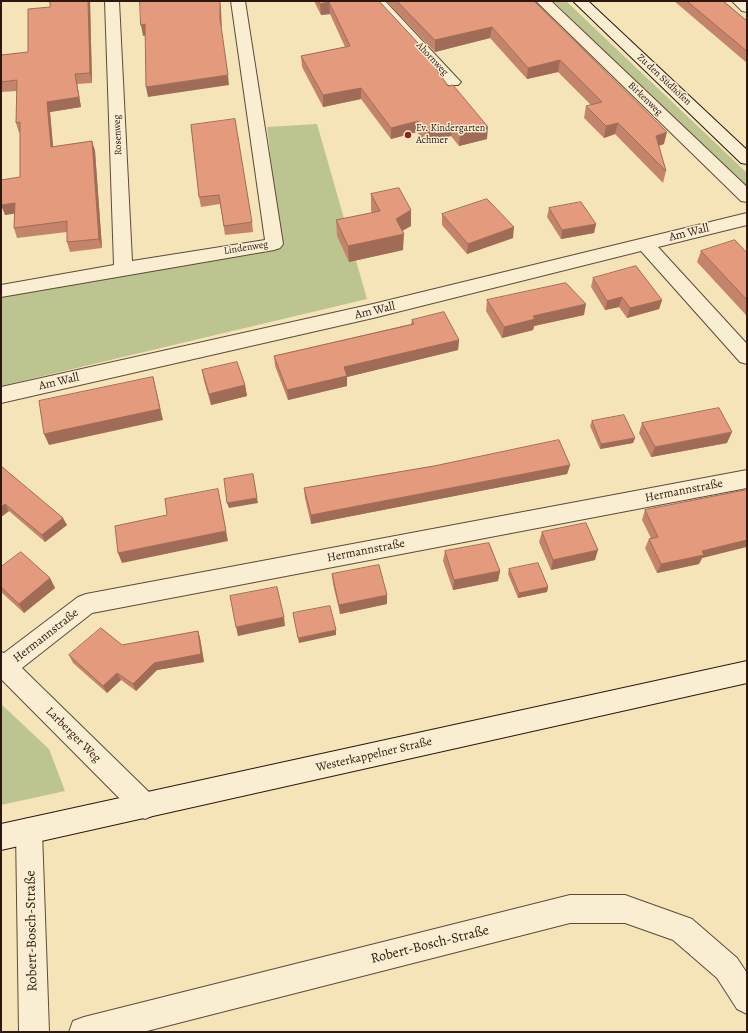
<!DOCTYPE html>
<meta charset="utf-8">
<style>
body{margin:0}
#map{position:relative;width:748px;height:1033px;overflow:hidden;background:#f6e4b9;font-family:Alegreya,serif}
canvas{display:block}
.frame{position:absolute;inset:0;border:2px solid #2d170f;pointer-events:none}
</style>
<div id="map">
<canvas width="748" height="1033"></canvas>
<div class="frame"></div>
</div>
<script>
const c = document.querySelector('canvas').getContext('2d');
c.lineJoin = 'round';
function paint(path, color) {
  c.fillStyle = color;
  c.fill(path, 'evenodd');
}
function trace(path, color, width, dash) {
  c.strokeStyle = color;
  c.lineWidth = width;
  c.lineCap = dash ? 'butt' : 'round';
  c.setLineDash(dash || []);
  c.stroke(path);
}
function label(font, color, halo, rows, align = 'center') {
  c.font = font + ' Alegreya,serif';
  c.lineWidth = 3;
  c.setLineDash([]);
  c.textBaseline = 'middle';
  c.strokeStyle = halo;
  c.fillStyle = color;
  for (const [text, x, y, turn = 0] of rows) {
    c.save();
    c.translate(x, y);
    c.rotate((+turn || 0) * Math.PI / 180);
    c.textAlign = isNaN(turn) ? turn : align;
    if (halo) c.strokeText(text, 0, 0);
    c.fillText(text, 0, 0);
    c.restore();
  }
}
const green = new Path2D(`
 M 553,1 L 566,1 L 747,173 L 747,187 L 730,175 Z
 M 317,124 L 367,299 L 1,386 L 1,297 L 281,246 L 267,127 Z
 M 1,704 L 49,749 L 65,791 L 1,805 Z`);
const street = new Path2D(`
 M 105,1 L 119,1 L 132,261 L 265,240 L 231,1 L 245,1 L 283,244 L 280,248 L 274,250 L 1,297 L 1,285 L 114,265 Z
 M 370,1 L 385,1 L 458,79 L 461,82 L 458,85 L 448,85 Z
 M 536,1 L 551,1 L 747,187 L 747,202 L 741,201 Z
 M 732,1 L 747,1 L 747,12 L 742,11 Z
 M 747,213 L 747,225 L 658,247 L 747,344 L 747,364 L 740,362 L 641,251 L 373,318 L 1,403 L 1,387 L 373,304 Z
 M 747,470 L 747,488 L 92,613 L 22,668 L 154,797 L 158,806 L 154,815 L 145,819 L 136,815 L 1,679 L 1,652 L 4,653 L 78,597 L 86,594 Z
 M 29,818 L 39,821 L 42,831 L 49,1032 L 19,1032 L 16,831 L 19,821 Z
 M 570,895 L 625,895 L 692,919 L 737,958 L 747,973 L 747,1014 L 737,1009 L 717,978 L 673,940 L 625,923 L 570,923 L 143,1032 L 69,1032 L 73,1021 L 84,1017 Z`);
const secondary = new Path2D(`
 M 573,1 L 588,1 L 747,150 L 747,164 L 741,163 Z
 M 747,661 L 747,683 L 1,850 L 1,824 Z`);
const wall = new Path2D(`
 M 90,1 L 92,83 L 77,84 L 81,107 L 50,112 L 53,147 L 92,141 L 95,151 L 102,248 L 70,252 L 67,242 L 67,232 L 17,238 L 14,228 L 15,213 L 5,215 L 20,177 L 20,132 L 19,133 L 16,123 L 17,91 L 1,92 L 1,55 L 28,52 L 50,7 Z
 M 314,1 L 379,1 L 448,86 L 487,139 L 459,146 L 451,136 L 425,142 L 417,132 L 391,139 L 361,99 L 323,107 L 302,67 L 301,56 L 345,47 L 330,14 L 321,15 Z
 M 386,1 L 534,1 L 664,144 L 659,146 L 666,171 L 663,183 L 615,134 L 604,138 L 584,118 L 586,106 L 591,105 L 558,72 L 527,79 L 490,38 L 435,52 Z
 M 674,1 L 730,1 L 725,2 L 747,21 L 747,63 Z
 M 191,125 L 252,222 L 253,232 L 225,235 L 220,204 L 201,207 L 199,197 Z
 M 371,194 L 411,210 L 411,226 L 402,231 L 403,250 L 349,262 L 337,236 L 336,220 L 372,213 L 371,210 Z
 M 549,208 L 596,224 L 594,233 L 561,239 L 547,217 Z
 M 442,214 L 513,238 L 467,254 L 442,225 Z
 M 701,251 L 747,253 L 747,314 L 746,315 L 697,262 Z
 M 593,278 L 662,300 L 659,309 L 627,318 L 619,307 L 605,310 L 591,287 Z
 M 487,300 L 584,315 L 534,326 L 533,330 L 502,338 L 486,311 Z
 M 412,320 L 459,340 L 458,350 L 347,377 L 347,386 L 288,400 L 275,366 L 274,356 L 411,324 Z
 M 202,370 L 245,385 L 247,396 L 211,405 L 204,381 Z
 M 592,421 L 635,438 L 633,443 L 600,449 L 590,426 Z
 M 642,423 L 727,443 L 651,457 L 639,433 Z
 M 570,465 L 567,474 L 311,524 L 305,498 L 304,488 L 434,466 Z
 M 1,466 L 67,525 L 45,542 L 9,511 L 1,517 Z
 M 747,490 L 747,546 L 746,547 L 702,558 L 699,564 L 657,573 L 645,548 L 649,539 L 651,538 L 642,520 L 645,510 Z
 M 542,532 L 595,560 L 551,570 L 539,542 Z
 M 445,551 L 500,571 L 498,581 L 453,590 L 443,561 Z
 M 1,567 L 50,578 L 55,588 L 24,613 L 1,592 Z
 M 509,569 L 548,587 L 547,592 L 518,598 L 508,574 Z
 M 332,574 L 387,604 L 340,614 L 333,584 Z
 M 198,631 L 200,638 L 204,662 L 157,670 L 136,691 L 121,680 L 107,693 L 73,663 L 69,655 Z`);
const shadedWall = new Path2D(`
 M 88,1 L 90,1 L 92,83 L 90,73 Z
 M 220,1 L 221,9 L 222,30 L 220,19 Z
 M 329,2 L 330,14 L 321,15 L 320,4 Z
 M 145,24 L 147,35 L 143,36 L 141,25 Z
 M 492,27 L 490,38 L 435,52 L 435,40 Z
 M 560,60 L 558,72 L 527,79 L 528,68 Z
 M 75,74 L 77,84 L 81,107 L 50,112 L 54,157 L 51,147 L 47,102 Z
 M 228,75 L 229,85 L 148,97 L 146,87 Z
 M 361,88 L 361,99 L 323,107 L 323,95 Z
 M 418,121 L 417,132 L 391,139 L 391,128 Z
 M 618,123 L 615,134 L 604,138 L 606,126 Z
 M 452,124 L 451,136 L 425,142 L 426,131 Z
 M 488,127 L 487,139 L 459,146 L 460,134 Z
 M 667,132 L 664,144 L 653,147 L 656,136 Z
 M 92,141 L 95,151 L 102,248 L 99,239 Z
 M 15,203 L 19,213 L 5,215 L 1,205 Z
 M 411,210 L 411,226 L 395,235 L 396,219 Z
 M 596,224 L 594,233 L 561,239 L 562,230 Z
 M 514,227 L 513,238 L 467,254 L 468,244 Z
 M 404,234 L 403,250 L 349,262 L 348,246 Z
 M 622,297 L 619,307 L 605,310 L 607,301 Z
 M 662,300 L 659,309 L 627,318 L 630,308 Z
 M 586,304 L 584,315 L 534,326 L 533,330 L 502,338 L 504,327 L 533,316 Z
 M 459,340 L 458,350 L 347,377 L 347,386 L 288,400 L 287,390 L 344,367 Z
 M 153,377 L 163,420 L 49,445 L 44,434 Z
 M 245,385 L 247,396 L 211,405 L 209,394 Z
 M 732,432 L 727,443 L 651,457 L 655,447 Z
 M 635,438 L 633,443 L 600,449 L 601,444 Z
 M 570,465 L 567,474 L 311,524 L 311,515 Z
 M 218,489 L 228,541 L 122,563 L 118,553 Z
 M 257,498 L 258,503 L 229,508 L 227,503 Z
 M 5,504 L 9,511 L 1,517 L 1,507 Z
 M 63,518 L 67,525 L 45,542 L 42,535 Z
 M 747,540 L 747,546 L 746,547 L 702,558 L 699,564 L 657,573 L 661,564 L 702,551 Z
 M 598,550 L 595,560 L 551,570 L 553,560 Z
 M 500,571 L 498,581 L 453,590 L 454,580 Z
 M 50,578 L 55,588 L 24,613 L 19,604 Z
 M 548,587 L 547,592 L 518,598 L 519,593 Z
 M 387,595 L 387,604 L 340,614 L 339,605 Z
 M 284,617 L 285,626 L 238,636 L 236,627 Z
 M 336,630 L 336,635 L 299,643 L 298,638 Z
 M 198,631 L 200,638 L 204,662 L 157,670 L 136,691 L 133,684 L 154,663 Z
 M 117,673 L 121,680 L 107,693 L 103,686 Z`);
const building = new Path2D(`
 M 50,1 L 88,1 L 90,73 L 75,74 L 79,97 L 47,102 L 51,147 L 92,141 L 99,239 L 67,242 L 67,221 L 14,228 L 15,203 L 1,205 L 1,180 L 20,177 L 20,122 L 16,123 L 17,80 L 1,82 L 1,55 L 28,52 L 28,9 L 50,7 Z
 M 140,1 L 220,1 L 220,19 L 228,75 L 146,87 L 145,24 L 141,25 Z
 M 319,1 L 379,1 L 419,44 L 448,86 L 453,85 L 488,127 L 460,134 L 452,124 L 426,131 L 418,121 L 391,128 L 361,88 L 323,95 L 301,56 L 350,46 L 329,2 L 320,4 Z
 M 397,1 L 534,1 L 667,132 L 656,136 L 666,171 L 618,123 L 606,126 L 586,106 L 602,102 L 560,60 L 528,68 L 492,27 L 435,40 Z
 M 687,1 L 723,1 L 747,21 L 747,51 Z
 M 235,119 L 252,222 L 224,226 L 219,195 L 199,197 L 191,125 Z
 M 399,188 L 411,210 L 396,219 L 404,234 L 348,246 L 336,220 L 380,211 L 371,194 Z
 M 487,199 L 514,227 L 468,244 L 442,214 Z
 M 581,202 L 596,224 L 562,230 L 549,208 Z
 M 735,240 L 747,253 L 747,300 L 701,251 Z
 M 636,266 L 662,300 L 630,308 L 622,297 L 607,301 L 593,278 Z
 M 566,283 L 586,304 L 533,316 L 535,319 L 504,327 L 487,300 Z
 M 444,312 L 459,340 L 344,367 L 347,376 L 287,390 L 274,356 L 414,324 L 412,320 Z
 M 237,362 L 245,385 L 209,394 L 202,370 Z
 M 153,377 L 160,409 L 44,434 L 39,401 Z
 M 719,408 L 732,432 L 655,447 L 642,423 Z
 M 624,415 L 635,438 L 601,444 L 592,421 Z
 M 559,440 L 570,465 L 311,515 L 304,488 L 434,466 Z
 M 1,466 L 63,518 L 42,535 L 5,504 L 1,507 Z
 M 253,474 L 257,498 L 227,503 L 224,479 Z
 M 218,489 L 226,531 L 118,553 L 115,526 L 167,515 L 165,499 Z
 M 747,490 L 747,540 L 702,551 L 704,555 L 661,564 L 649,539 L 658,537 L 645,510 Z
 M 586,523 L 598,550 L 553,560 L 542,532 Z
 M 489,543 L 500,571 L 454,580 L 445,551 Z
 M 21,552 L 50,578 L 19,604 L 1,587 L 1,567 Z
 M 538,563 L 548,587 L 519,593 L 509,569 Z
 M 379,565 L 387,595 L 339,605 L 332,574 Z
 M 277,587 L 284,617 L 236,627 L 230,596 Z
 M 330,606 L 336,630 L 298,638 L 293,613 Z
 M 101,628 L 122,645 L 198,631 L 201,654 L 154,663 L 133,684 L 117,673 L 103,686 L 69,655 Z`);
const markers = [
 [408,135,4,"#8f2418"]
];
const farStreetnames = [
 ["Ahornweg",432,59,47],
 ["Zu den Südhöfen",664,80,43],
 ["Birkenweg",645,99,44],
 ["Rosenweg",118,135,-92],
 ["Lindenweg",246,248,-9]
];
const farPoinames = [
 ["Ev. Kindergarten",416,129],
 ["Achmer",416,141]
];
const streetNames = [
 ["Am Wall",689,233,-14],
 ["Am Wall",375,311,-13],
 ["Am Wall",59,382,-13],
 ["Hermannstraße",684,491,-11],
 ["Hermannstraße",366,551,-11],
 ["Hermannstraße",46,636,-38],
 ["Larberger Weg",73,735,45],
 ["Westerkappelner Straße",374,755,-13]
];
const nearStreetnames = [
 ["Robert-Bosch-Straße",32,931,-91],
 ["Robert-Bosch-Straße",430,945,-14]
];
paint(green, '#bcc48f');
trace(street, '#5f4a3a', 2);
trace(secondary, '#2d170f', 2);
paint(street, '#f9edd2');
paint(secondary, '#f9edd2');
paint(wall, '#c4846b');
paint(shadedWall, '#a06c57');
paint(building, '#e49a7c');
trace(building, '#a06c57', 1);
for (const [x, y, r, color] of markers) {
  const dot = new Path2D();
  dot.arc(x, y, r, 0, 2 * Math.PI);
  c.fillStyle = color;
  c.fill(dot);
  trace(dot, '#f9edd2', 1.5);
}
label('10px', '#2d170f', '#f9edd2', farStreetnames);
label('10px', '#2d170f', '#f9edd2', farPoinames, 'left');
label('12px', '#2d170f', '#f9edd2', streetNames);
label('14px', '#2d170f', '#f9edd2', nearStreetnames);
</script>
